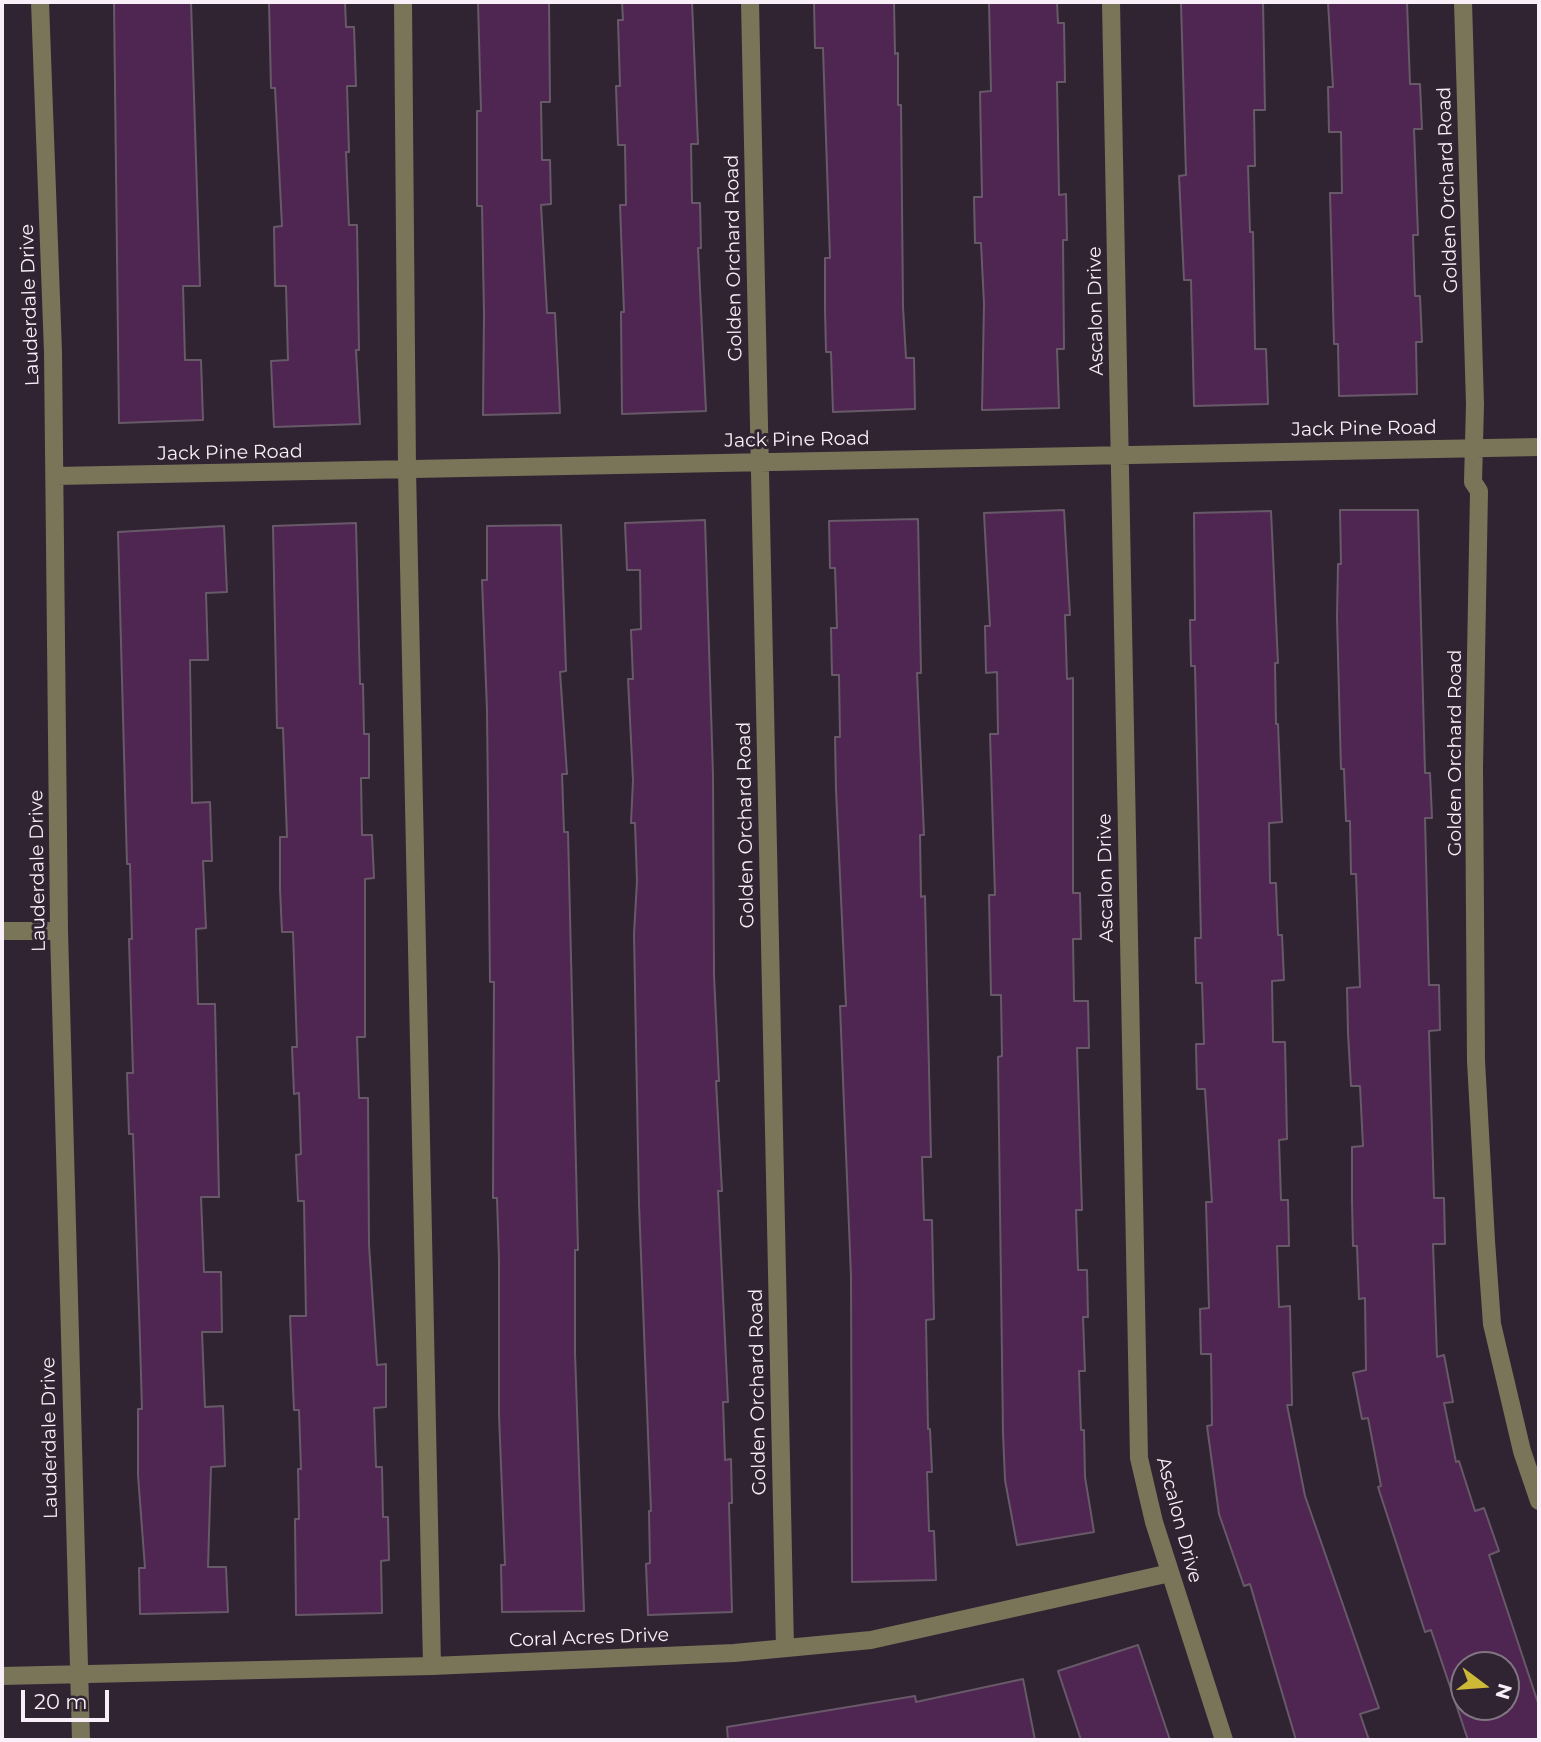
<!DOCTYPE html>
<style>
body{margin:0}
#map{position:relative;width:1541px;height:1742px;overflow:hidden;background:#312432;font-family:Montserrat,sans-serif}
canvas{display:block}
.frame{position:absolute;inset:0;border:4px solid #f8eff8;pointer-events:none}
.north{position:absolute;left:1450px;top:1651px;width:70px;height:70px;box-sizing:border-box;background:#312432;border:2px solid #817581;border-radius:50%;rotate:106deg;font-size:19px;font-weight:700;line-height:28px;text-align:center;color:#f8eff8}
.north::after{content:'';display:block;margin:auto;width:24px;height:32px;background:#ceb837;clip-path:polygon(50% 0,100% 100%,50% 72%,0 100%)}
.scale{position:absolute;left:21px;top:1690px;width:88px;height:32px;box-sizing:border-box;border:4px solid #f8eff8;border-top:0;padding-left:9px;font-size:21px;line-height:24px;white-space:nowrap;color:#f8eff8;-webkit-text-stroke:5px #312432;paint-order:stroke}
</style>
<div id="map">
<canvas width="1541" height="1742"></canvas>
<div class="frame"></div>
<div class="north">N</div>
<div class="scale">20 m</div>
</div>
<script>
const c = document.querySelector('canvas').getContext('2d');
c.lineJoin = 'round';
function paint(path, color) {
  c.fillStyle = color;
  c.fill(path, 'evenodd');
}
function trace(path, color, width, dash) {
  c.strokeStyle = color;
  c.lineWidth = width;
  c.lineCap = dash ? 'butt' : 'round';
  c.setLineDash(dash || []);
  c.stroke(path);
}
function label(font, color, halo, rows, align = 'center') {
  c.font = font + ' Montserrat,sans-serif';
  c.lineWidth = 6;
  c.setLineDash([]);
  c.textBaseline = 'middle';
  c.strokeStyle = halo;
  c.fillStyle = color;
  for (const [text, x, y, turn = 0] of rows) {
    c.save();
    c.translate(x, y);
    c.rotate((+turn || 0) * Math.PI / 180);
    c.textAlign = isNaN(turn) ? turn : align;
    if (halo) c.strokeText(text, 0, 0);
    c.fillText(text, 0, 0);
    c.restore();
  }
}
const building = new Path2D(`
 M 114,2 L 191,2 L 200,286 L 183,286 L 185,360 L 201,360 L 203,420 L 119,423 Z
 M 269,2 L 345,2 L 346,27 L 354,27 L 356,86 L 347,86 L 349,152 L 346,152 L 349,225 L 357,225 L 359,350 L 356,350 L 360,424 L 274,427 L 271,361 L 288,360 L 286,286 L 275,286 L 274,227 L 282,226 L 275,88 L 271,88 Z
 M 478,2 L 549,2 L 550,102 L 541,102 L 542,160 L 550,160 L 551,204 L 541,205 L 547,313 L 555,313 L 560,413 L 483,415 L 484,314 L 482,206 L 477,206 L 477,111 L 481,111 Z
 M 622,2 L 692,2 L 698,144 L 691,144 L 692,203 L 700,203 L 701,248 L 698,248 L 706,411 L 622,414 L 621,312 L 624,312 L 620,205 L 626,205 L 625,145 L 618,145 L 616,86 L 620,86 L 618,20 L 623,20 Z
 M 814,2 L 894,2 L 895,54 L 898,53 L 898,105 L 901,105 L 903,307 L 906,358 L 914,358 L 915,409 L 833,412 L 831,352 L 826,352 L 825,309 L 825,258 L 830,258 L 823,48 L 815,48 Z
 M 989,2 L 1057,2 L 1058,23 L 1064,23 L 1065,82 L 1057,82 L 1059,195 L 1066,194 L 1067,240 L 1063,240 L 1064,349 L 1057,349 L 1059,408 L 982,410 L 984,304 L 981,243 L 975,243 L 974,197 L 982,197 L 980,92 L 991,91 Z
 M 1181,2 L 1263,2 L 1265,110 L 1254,110 L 1255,166 L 1248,166 L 1250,232 L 1253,232 L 1255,349 L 1266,349 L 1268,404 L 1194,406 L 1191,280 L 1184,280 L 1179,176 L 1186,175 Z
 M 1328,2 L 1407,2 L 1410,84 L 1420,84 L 1422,129 L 1414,129 L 1418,235 L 1413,235 L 1415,296 L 1420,296 L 1422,342 L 1416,342 L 1417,394 L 1339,396 L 1338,344 L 1334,344 L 1330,193 L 1342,193 L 1341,132 L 1329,132 L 1328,87 L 1333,87 Z
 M 1064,510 L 1070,615 L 1065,615 L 1067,679 L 1073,678 L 1073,893 L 1080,893 L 1081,939 L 1073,939 L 1074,1001 L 1088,1001 L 1089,1048 L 1077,1048 L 1082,1210 L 1076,1210 L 1078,1270 L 1087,1270 L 1088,1317 L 1083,1317 L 1085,1371 L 1079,1371 L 1081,1430 L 1084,1430 L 1085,1477 L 1094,1532 L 1017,1545 L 1005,1480 L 1003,1433 L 998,1057 L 1002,1056 L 1001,995 L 991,995 L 989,895 L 995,895 L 990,734 L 998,734 L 997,672 L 986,673 L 985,626 L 990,626 L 984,513 Z
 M 1340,510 L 1418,510 L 1425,773 L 1430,773 L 1432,818 L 1425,818 L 1429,985 L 1439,985 L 1440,1030 L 1429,1031 L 1434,1198 L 1444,1198 L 1445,1244 L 1433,1244 L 1437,1357 L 1444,1355 L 1453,1402 L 1444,1403 L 1456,1462 L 1459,1461 L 1475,1511 L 1484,1508 L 1499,1551 L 1489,1555 L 1539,1706 L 1539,1740 L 1468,1740 L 1431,1630 L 1425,1632 L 1378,1487 L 1381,1486 L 1368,1418 L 1362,1419 L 1353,1373 L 1366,1370 L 1365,1298 L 1359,1299 L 1357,1246 L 1353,1246 L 1352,1200 L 1352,1147 L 1363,1146 L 1360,1086 L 1351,1086 L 1348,1033 L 1347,988 L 1360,987 L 1356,874 L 1351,874 L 1350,821 L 1346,821 L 1344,769 L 1341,769 L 1337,617 L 1338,564 L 1341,564 ZM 1464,1665 L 1506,1665 L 1506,1707 L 1464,1707 Z
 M 1271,511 L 1278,663 L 1275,663 L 1276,724 L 1278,724 L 1282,822 L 1269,823 L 1270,883 L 1276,883 L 1278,935 L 1282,935 L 1284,980 L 1272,981 L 1273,1042 L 1285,1042 L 1287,1139 L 1279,1140 L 1281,1200 L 1288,1200 L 1289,1246 L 1277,1246 L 1279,1307 L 1290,1306 L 1292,1405 L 1287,1405 L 1305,1496 L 1379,1708 L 1360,1714 L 1369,1740 L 1296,1740 L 1250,1584 L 1244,1586 L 1219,1514 L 1207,1426 L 1212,1425 L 1211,1354 L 1201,1354 L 1200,1309 L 1209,1308 L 1206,1202 L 1212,1202 L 1205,1089 L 1197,1089 L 1196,1044 L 1204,1044 L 1202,983 L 1196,983 L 1195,938 L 1201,938 L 1195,666 L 1191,666 L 1190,620 L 1195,620 L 1194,513 Z
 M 918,519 L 921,673 L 917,673 L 924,835 L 920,835 L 921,897 L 925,896 L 931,1157 L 922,1157 L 924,1220 L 932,1220 L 934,1319 L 926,1320 L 928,1429 L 930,1429 L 932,1472 L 927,1472 L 929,1531 L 934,1531 L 936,1580 L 852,1582 L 851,1276 L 840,1006 L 846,1006 L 836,790 L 835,737 L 840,737 L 839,675 L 832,675 L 831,628 L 837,628 L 835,568 L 830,568 L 829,521 Z
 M 705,520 L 713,775 L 714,975 L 719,1081 L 716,1081 L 722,1191 L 718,1191 L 728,1402 L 723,1402 L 725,1460 L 731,1459 L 732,1503 L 729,1503 L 732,1612 L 648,1615 L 646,1564 L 650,1563 L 649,1511 L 651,1511 L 639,1204 L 634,934 L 637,881 L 635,823 L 631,823 L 633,780 L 628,679 L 633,679 L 631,630 L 641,629 L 640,570 L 627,570 L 625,523 Z
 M 356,523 L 360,684 L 363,684 L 364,734 L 369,734 L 369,778 L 361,778 L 362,835 L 372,835 L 374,878 L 365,879 L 365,1037 L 357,1037 L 359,1098 L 368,1098 L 369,1245 L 377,1365 L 386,1364 L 386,1407 L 374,1408 L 376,1467 L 382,1467 L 383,1517 L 388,1517 L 389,1560 L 381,1561 L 382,1613 L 296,1615 L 295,1519 L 299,1519 L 298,1469 L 301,1469 L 299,1410 L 294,1410 L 290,1316 L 306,1316 L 304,1201 L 298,1201 L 296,1155 L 301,1154 L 299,1093 L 294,1094 L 292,1047 L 297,1047 L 293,932 L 282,932 L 280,889 L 280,837 L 287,837 L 283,728 L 277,728 L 273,526 Z
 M 561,525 L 566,671 L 560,672 L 567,774 L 562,774 L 564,832 L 568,832 L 578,1250 L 575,1250 L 575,1353 L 584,1611 L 502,1612 L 501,1565 L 505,1565 L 499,1415 L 499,1260 L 497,1198 L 493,1198 L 494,982 L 490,982 L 487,710 L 482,580 L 487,580 L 487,526 Z
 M 224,526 L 227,592 L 206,593 L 208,660 L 190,660 L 192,803 L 210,802 L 212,861 L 203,861 L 206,928 L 196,929 L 198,1004 L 215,1004 L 219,1197 L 201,1197 L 204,1272 L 221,1272 L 222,1332 L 202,1332 L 205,1407 L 223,1406 L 225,1466 L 211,1467 L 208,1567 L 226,1567 L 228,1612 L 140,1614 L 139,1568 L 145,1568 L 138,1475 L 138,1409 L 142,1409 L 140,1341 L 133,1134 L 129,1134 L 127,1073 L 133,1073 L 129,939 L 132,939 L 130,864 L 127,864 L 118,532 Z
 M 1138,1645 L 1170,1740 L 1081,1740 L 1058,1671 Z
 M 1023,1679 L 1035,1740 L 728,1740 L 727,1727 L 915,1696 L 916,1702 Z`);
const minor = new Path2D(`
 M 40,2 L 53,352 L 59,931 L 81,1740
 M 403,2 L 407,469 L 432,1666
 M 750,2 L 785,1648
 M 1111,2 L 1139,1458 L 1154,1522 L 1224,1740
 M 1463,2 L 1475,404 L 1473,482 L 1479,491 L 1474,767 L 1476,1061 L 1486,1241 L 1492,1324 L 1522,1451 L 1539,1501
 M 55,476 L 1539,447
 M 2,931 L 59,931
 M 2,1676 L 432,1666 L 734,1653 L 871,1640 L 1170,1573`);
const streetNames = [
 ["Golden Orchard Road",1448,190,-92],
 ["Golden Orchard Road",734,258,-91],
 ["Lauderdale Drive",30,305,-92],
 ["Ascalon Drive",1096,311,-91],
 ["Jack Pine Road",1364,429,-1],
 ["Jack Pine Road",797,440,-1],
 ["Jack Pine Road",230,453,-1],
 ["Golden Orchard Road",1455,753,-90],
 ["Golden Orchard Road",746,825,-91],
 ["Lauderdale Drive",38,871,-91],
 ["Ascalon Drive",1106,878,-91],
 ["Golden Orchard Road",758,1392,-91],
 ["Lauderdale Drive",50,1438,-91],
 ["Ascalon Drive",1179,1520,75],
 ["Coral Acres Drive",589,1638,-2]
];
paint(building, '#4f2552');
trace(building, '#685969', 2);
trace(minor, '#7a7559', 18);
label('19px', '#f8eff8', '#312432', streetNames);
</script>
